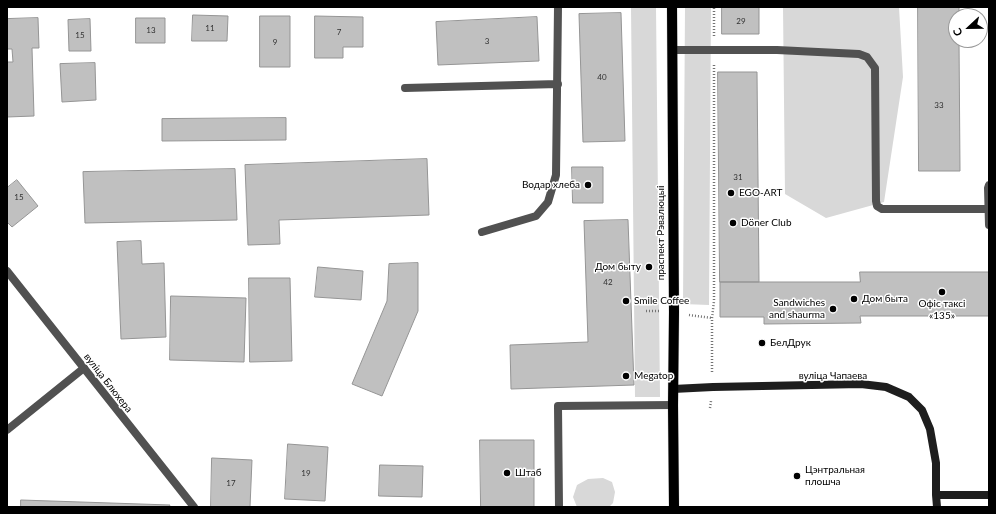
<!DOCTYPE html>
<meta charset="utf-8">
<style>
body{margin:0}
#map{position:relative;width:996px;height:514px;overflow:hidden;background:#fff;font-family:Lato,sans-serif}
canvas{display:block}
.frame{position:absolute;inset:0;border:8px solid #000;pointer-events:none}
.north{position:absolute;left:948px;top:8px;width:40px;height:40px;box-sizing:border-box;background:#fff;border:1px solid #999;border-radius:50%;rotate:248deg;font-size:11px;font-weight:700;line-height:16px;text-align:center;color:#000}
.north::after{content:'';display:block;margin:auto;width:14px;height:18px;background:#000;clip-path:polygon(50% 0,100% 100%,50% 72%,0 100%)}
</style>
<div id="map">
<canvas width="996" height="514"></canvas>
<div class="frame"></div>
<div class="north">С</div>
</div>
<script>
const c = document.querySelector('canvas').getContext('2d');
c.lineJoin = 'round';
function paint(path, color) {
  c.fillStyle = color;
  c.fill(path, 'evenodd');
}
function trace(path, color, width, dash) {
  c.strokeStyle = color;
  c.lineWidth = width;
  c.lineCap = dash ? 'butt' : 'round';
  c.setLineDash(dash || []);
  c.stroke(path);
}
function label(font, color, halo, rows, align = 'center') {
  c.font = font + ' Lato,sans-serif';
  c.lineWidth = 3;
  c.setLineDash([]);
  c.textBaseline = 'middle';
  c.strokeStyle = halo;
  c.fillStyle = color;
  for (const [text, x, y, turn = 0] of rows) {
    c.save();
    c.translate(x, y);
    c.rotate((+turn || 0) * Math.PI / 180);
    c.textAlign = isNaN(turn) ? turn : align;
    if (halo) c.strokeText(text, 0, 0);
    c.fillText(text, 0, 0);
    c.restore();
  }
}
const green = new Path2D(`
 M 631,7 L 656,7 L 660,397 L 635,397 Z
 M 685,7 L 711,7 L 709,305 L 683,304 Z
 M 783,7 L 899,7 L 903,77 L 884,202 L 826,218 L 785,194 Z
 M 603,478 L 612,482 L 615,492 L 613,503 L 609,507 L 577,507 L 573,497 L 577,485 L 588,479 Z`);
const building = new Path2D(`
 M 722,7 L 759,7 L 759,34 L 722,34 Z
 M 918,7 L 959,7 L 959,16 L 956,16 L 956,40 L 959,40 L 960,171 L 919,171 Z
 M 621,13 L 625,141 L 583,142 L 579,14 Z
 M 193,15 L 228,16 L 227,41 L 192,41 Z
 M 260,16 L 290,16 L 290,67 L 260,67 Z
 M 315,16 L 363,17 L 363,47 L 343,47 L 343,58 L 315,58 Z
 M 537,17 L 539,61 L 438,65 L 436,22 Z
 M 38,18 L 39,48 L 32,48 L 34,116 L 7,117 L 7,62 L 13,62 L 12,49 L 7,49 L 7,19 Z
 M 136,18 L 165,18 L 165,43 L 136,43 Z
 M 90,19 L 91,51 L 69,51 L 68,20 Z
 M 95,63 L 96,100 L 62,102 L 60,64 Z
 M 718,72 L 757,72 L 759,282 L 720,282 Z
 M 286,118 L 286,140 L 162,141 L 162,119 Z
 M 427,159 L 429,215 L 279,220 L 280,244 L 248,245 L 245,165 Z
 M 572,167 L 603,167 L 603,203 L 573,203 Z
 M 235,169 L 237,220 L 85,223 L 83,172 Z
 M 17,180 L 38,206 L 12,227 L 7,222 L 7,188 Z
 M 628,220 L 634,385 L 511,389 L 510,345 L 588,342 L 584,221 Z
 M 141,241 L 142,264 L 164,263 L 166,337 L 121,339 L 117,242 Z
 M 418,263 L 418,311 L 382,396 L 352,384 L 387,301 L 389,264 Z
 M 318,267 L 363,271 L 361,300 L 315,297 Z
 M 860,272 L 989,272 L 989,316 L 860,316 L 861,323 L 764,324 L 764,317 L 720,317 L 720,282 L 860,282 Z
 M 249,278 L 290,278 L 292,361 L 250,362 Z
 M 171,296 L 246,298 L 244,362 L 170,360 Z
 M 480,440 L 534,440 L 534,507 L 481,507 Z
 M 288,444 L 328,447 L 325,501 L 285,499 Z
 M 212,458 L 252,460 L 250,507 L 211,507 Z
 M 380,465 L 423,466 L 422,497 L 379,496 Z
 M 21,500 L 170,505 L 169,507 L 21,507 Z`);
const path = new Path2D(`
 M 714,36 L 714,7
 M 646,311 L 660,311
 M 689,315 L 712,318
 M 712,372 L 712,318 L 714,301 L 714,63
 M 710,408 L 711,401`);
const lane = new Path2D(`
 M 672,50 L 777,50 L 859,54 L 867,57 L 875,68 L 876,201 L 877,206 L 882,209 L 988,209
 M 405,88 L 558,84
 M 989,185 L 988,188 L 989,225
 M 482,232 L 536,216 L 548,202 L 556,175 L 558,7
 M 7,430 L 84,368
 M 559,507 L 558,406 L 673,405`);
const street = new Path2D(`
 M 7,271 L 194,507`);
const secondary = new Path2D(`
 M 673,389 L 713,387 L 861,384 L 886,387 L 909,397 L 922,410 L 930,429 L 936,463 L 936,495 L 989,495
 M 936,495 L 937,507`);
const primary = new Path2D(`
 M 672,7 L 674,312 L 673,405 L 674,507`);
const markers = [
 [588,185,4,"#000"],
 [731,193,4,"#000"],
 [733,223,4,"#000"],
 [649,267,4,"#000"],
 [942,292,4,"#000"],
 [854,299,4,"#000"],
 [626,301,4,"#000"],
 [833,309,4,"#000"],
 [762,343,4,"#000"],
 [626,376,4,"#000"],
 [507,473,4,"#000"],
 [797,476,4,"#000"]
];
const numberNames = [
 ["29",741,21],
 ["11",210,28],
 ["13",151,30],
 ["7",339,32],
 ["15",80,35],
 ["3",487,41],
 ["9",275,42],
 ["40",602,77],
 ["33",939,105],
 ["31",738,177],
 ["15",19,197],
 ["42",608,282],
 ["19",306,473],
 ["17",231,483]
];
const poiNames = [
 ["Водар хлеба",580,185,"right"],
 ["EGO-ART",739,193],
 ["Döner Club",741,223],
 ["Дом быту",641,267,"right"],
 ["Дом быта",862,299],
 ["Smile Coffee",634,301],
 ["Sandwiches",825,303,"right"],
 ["and shaurma",825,315,"right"],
 ["Офіс таксі",942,304,"center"],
 ["«135»",942,316,"center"],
 ["БелДрук",770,343],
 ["Megatop",634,376],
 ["Цэнтральная",805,470],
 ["плошча",805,482],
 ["Штаб",515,473]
];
const streetNames = [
 ["праспект Рэвалюцыі",661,233,-90],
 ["вуліца Чапаева",833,376],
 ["вуліца Блюхера",108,383,52]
];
paint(green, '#d8d8d8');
paint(building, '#c0c0c0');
trace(building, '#959595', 1);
trace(primary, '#dbdbdb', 11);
trace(path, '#737373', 2.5, [1, 2]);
trace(lane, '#515151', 8);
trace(street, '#515151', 8);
trace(secondary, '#1e1e1e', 8);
trace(primary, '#000', 10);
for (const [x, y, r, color] of markers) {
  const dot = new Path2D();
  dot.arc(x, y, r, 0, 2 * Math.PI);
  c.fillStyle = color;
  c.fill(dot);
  trace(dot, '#fff', 1.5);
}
label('8px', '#303030', null, numberNames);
label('10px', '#000', '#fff', poiNames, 'left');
label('10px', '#000', '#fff', streetNames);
</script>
